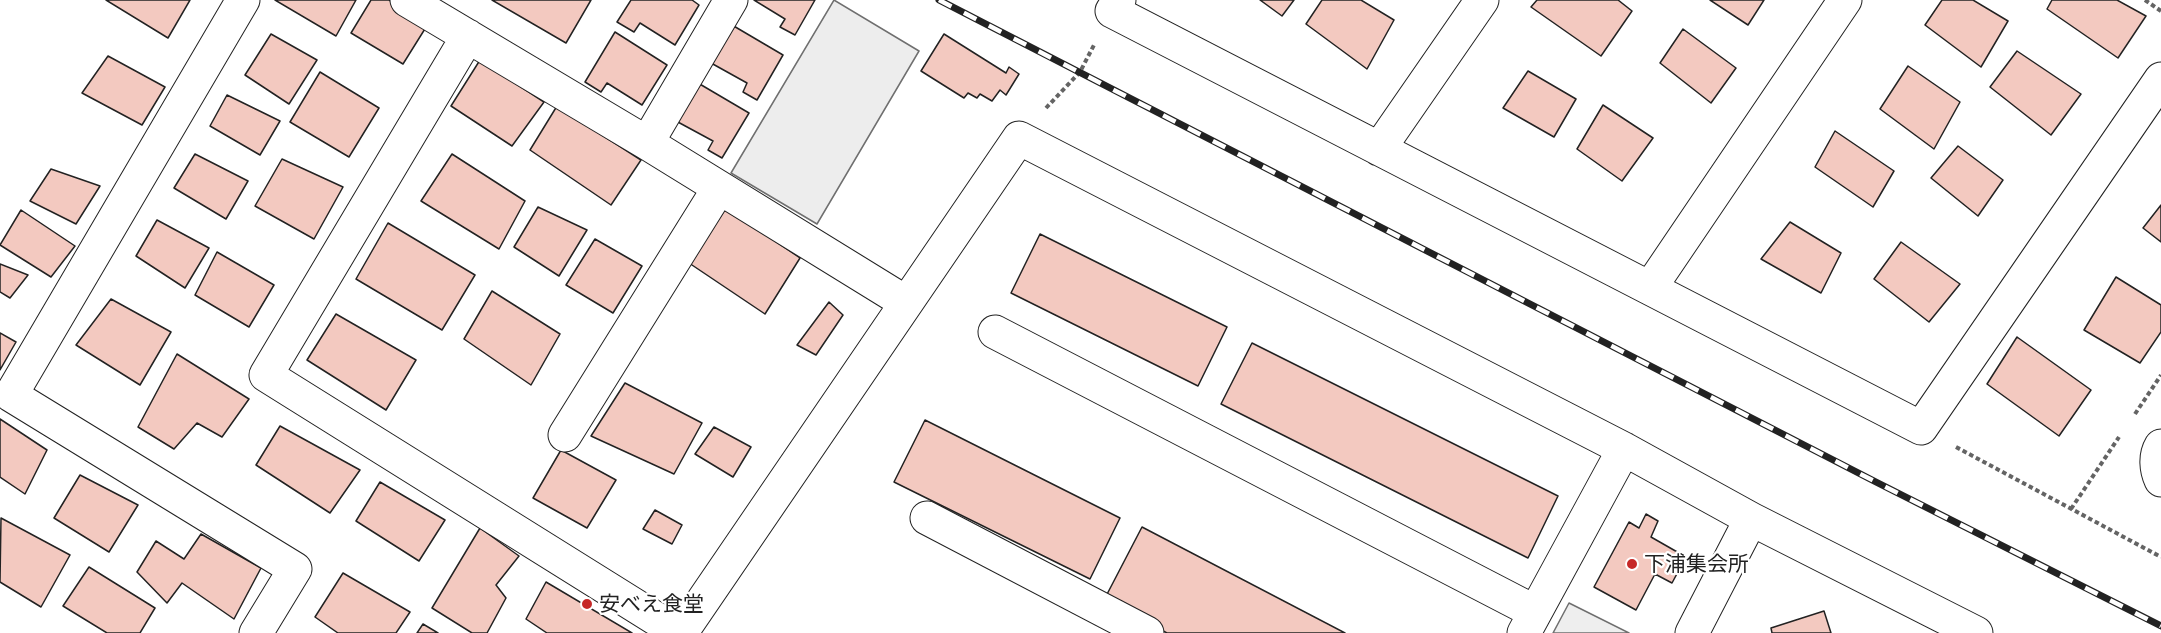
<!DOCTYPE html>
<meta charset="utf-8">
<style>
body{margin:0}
canvas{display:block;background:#fff}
</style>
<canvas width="2161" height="633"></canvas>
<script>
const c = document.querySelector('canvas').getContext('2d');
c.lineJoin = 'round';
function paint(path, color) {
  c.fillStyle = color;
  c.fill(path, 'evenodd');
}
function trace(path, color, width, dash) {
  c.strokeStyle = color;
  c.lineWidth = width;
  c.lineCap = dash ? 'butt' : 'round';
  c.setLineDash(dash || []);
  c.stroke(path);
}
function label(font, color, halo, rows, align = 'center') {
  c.font = font + ' "Golos Text","Noto Sans JP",sans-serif';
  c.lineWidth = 4.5;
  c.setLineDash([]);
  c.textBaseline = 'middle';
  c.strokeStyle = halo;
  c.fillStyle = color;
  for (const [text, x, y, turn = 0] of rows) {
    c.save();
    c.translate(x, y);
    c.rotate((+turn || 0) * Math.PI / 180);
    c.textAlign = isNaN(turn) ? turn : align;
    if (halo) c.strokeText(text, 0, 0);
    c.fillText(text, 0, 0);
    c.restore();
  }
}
const green = new Path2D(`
 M 1569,603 L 1629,633 L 1553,633 Z`);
const parking = new Path2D(`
 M 834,0 L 919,51 L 817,224 L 731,173 Z`);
const building = new Path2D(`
 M 106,0 L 190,0 L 168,38 Z
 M 275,0 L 356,0 L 336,36 Z
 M 371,0 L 389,0 L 428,24 L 403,64 L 351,33 Z
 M 492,0 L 591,0 L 566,43 Z
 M 631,0 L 692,0 L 699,5 L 675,45 L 640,23 L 634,32 L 617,22 Z
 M 754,0 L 815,0 L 795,35 L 780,27 L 785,19 Z
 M 1260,0 L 1294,0 L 1282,16 Z
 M 1322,0 L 1361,0 L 1394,20 L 1367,69 L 1306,24 Z
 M 1537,0 L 1618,0 L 1632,11 L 1601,56 L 1531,7 Z
 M 1710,0 L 1764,0 L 1748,25 Z
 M 1942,0 L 1973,0 L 2008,21 L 1981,67 L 1925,25 Z
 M 2052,0 L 2117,0 L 2146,16 L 2118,58 L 2047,9 Z
 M 732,25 L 783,55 L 757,100 L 743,92 L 747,83 L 711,63 Z
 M 1683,29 L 1736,68 L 1711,103 L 1660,63 Z
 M 615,32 L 667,65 L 642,105 L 607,83 L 601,92 L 585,82 Z
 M 271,34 L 317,60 L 289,104 L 245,75 Z
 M 944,34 L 1006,73 L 1009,67 L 1019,74 L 1006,95 L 1000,90 L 992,101 L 980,94 L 977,98 L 968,93 L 964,98 L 921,71 Z
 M 2017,51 L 2081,94 L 2051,135 L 1990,87 Z
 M 108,56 L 165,87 L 142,125 L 82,93 Z
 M 480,60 L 544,102 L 512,146 L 451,106 Z
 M 1908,66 L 1960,102 L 1934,149 L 1880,109 Z
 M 1528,71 L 1576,99 L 1554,137 L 1503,108 Z
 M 320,72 L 379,108 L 349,157 L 290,122 Z
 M 698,83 L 749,113 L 722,158 L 708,150 L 713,141 L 676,121 Z
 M 227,95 L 280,121 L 260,155 L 210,126 Z
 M 1603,105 L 1653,138 L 1622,181 L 1577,149 Z
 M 557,106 L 641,160 L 611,205 L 530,150 Z
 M 1835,131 L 1894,171 L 1873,207 L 1815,167 Z
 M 1958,146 L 2003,180 L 1978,216 L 1931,178 Z
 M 195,154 L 248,181 L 226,219 L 174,188 Z
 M 452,154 L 525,201 L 499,249 L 421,201 Z
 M 282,159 L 343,187 L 314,239 L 255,206 Z
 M 51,169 L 100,186 L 76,224 L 30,201 Z
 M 2161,205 L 2161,242 L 2143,228 Z
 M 538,207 L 587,230 L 559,276 L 514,247 Z
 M 726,208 L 800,258 L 765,314 L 689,263 Z
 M 21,210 L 75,246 L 51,277 L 0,245 Z
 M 157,220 L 209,248 L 185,288 L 136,256 Z
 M 1790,222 L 1841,253 L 1821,293 L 1761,259 Z
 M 388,223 L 475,275 L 442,330 L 356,279 Z
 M 1040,234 L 1227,327 L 1198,386 L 1011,293 Z
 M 595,239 L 642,266 L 613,313 L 566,285 Z
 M 1901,242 L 1960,284 L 1929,322 L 1874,279 Z
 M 217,252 L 274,285 L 249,327 L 195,295 Z
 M 0,264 L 28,275 L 10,298 L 0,292 Z
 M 2116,277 L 2161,305 L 2161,332 L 2140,363 L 2084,330 Z
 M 492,291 L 560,334 L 531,385 L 464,339 Z
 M 111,299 L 171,332 L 140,385 L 76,345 Z
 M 829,302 L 843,315 L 816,355 L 797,345 Z
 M 336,314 L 416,360 L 386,410 L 307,360 Z
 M 0,333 L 16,342 L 0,370 Z
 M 2017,337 L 2091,390 L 2059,436 L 1987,384 Z
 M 1252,343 L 1558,496 L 1528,558 L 1221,404 Z
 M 177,354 L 249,399 L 222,437 L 197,423 L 174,449 L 138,427 Z
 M 625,383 L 702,423 L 674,474 L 591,436 Z
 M 0,419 L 47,450 L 25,494 L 0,477 Z
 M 925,420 L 1120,518 L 1090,579 L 894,482 Z
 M 280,426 L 360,470 L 330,513 L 256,465 Z
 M 714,427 L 751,447 L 733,477 L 695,454 Z
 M 561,450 L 616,480 L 587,528 L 533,498 Z
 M 80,475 L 138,505 L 109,552 L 54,518 Z
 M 380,482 L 445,520 L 419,561 L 356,521 Z
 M 655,510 L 682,525 L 672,544 L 643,529 Z
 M 1646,514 L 1658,521 L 1651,537 L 1686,557 L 1672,583 L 1655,574 L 1636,610 L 1594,587 L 1629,522 L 1639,528 Z
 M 1,518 L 70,555 L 41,607 L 0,582 Z
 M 1142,527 L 1345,633 L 1167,633 L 1104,600 Z
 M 480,528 L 519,556 L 496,585 L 506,598 L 487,633 L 472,633 L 432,608 Z
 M 201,534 L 261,568 L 234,619 L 182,583 L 167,603 L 137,572 L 156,541 L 184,559 Z
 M 89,567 L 155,608 L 140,633 L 107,633 L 63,606 Z
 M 343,573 L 410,612 L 396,633 L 338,633 L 315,617 Z
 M 546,582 L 632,633 L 547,633 L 526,619 Z
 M 1824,611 L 1831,633 L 1772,633 L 1771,628 Z
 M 423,624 L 438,633 L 417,633 Z`);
const path = new Path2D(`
 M 2145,0 L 2161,11
 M 1046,108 L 1080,72 L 1094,45
 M 2135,414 L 2161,375
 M 1956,447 L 2161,557
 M 2071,509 L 2119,437`);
const minor = new Path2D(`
 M 243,0 L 11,395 L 295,569 L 256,633
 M 407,0 L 647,143 L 905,302
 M 1119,0 L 1112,11 L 1921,428 L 2161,79
 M 468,36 L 266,375 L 679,633
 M 647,143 L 731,0
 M 1379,149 L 1482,0
 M 1650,288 L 1845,0
 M 995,332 L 1535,612
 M 565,435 L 719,188
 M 2161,446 C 2155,456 2156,469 2161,480
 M 927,518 L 1147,633
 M 681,633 L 1019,138 L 1624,449 L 1751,519 L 1976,633
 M 1524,633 L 1624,449
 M 1692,633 L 1751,519`);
const rail = new Path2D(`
 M 939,0 L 1876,482 L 2161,626`);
const markers = [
 [1632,564,6,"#c62828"],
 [587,604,6,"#c62828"]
];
const poiNames = [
 ["下浦集会所",1644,564],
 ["安べえ食堂",599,604]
];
paint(green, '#eee');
trace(green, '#6f6f6f', 1.5);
paint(parking, '#ededed');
trace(parking, '#6f6f6f', 1.5);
paint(building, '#f3c9c0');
trace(building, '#222', 1.5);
trace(minor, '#222', 35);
trace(path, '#646464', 4, [4.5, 3]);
trace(minor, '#fff', 33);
trace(rail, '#222', 7);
trace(rail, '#fff', 4.5, [14]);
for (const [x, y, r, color] of markers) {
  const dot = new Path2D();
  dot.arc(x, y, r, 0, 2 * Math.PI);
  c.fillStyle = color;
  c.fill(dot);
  trace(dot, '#fff', 2);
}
label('21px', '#222', '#fff', poiNames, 'left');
</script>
